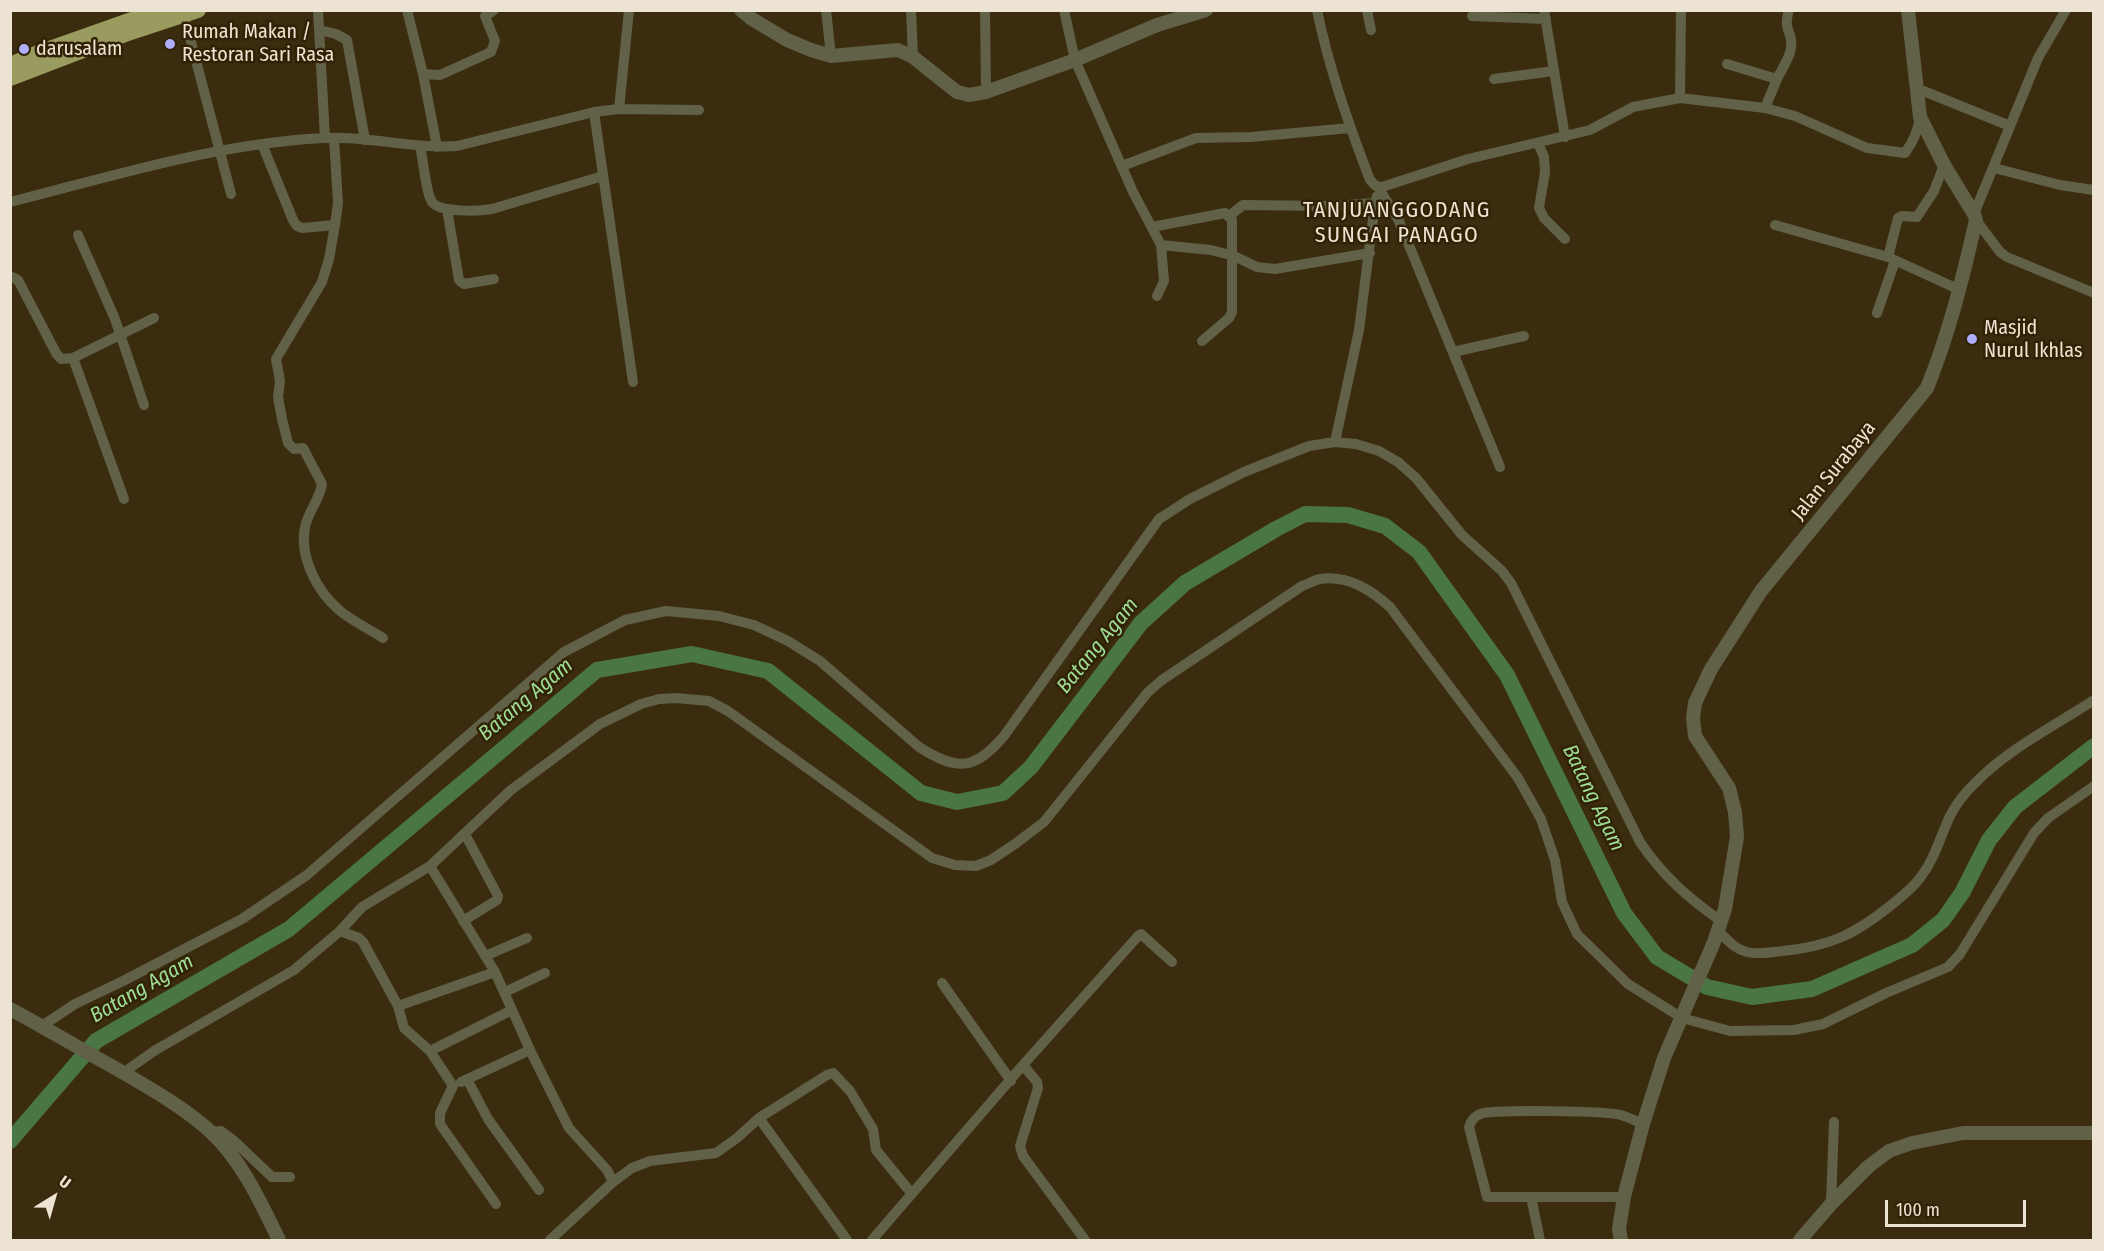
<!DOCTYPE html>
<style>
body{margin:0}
#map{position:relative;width:2104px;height:1251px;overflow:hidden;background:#3b2c0f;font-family:"Fira Sans Condensed",sans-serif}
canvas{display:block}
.frame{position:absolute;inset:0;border:12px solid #ede3d2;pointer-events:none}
.north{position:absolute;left:24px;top:1167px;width:60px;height:60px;-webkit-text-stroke:4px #312205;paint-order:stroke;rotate:37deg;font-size:16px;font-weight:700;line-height:24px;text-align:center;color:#ede3d2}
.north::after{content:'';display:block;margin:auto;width:21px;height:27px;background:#ede3d2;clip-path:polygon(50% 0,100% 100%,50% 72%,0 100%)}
.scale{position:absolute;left:1885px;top:1200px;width:141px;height:27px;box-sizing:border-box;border:3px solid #ede3d2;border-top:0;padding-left:8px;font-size:18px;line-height:21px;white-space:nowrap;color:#ede3d2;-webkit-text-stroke:4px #312205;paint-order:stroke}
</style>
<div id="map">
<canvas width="2104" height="1251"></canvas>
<div class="frame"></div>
<div class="north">U</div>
<div class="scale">100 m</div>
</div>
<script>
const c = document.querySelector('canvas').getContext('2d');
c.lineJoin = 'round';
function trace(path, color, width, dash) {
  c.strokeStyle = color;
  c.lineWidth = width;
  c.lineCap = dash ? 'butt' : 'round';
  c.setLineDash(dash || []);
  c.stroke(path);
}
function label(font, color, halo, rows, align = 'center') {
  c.font = font + ' "Fira Sans Condensed",sans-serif';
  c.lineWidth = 5;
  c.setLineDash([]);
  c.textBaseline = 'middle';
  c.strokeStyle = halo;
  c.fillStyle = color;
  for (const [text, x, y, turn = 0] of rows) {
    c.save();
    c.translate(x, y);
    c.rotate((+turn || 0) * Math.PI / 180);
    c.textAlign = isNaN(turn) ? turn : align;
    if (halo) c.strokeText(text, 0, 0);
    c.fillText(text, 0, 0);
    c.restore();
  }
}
const river = new Path2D(`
 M 10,1141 L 96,1041 L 289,929 L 597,670 L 692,654 L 768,671 L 921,793 L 957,802 L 1003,793 L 1031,767 L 1141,623 L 1185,583 L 1276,529 L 1305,514 L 1348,515 L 1385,526 L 1419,552 L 1507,675 L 1624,913 L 1657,957 L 1707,987 L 1752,997 L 1812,989 L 1912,945 L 1943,920 L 1962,893 L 1989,840 L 2015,807 L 2094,746`);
const minor = new Path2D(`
 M 318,10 L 325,138
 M 407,10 L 423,74 L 437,147
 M 826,10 L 831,56
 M 911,10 L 913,57
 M 985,10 L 986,92
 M 1064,10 L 1075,60 L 1133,192 L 1161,245 L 1164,281 L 1157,296
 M 1317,10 C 1329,69 1349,125 1370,180 L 1376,186 L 1382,187 L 1468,159 L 1590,130 L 1633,107 L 1680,98 L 1765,108 L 1795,116 L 1867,148 L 1905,153 C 1914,141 1918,131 1920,117
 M 1367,10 L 1371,30
 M 1544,10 L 1565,137
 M 184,15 L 231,194
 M 1472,16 L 1546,19
 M 320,30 L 336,34 L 347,40 L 365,140
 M 1727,64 L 1777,79 L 1765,108
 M 423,74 L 440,75 L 491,52 L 495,41 L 485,16 L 494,10
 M 1494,79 L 1554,71
 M 1777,79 C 1781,70 1790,58 1791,48 C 1794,32 1782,32 1789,10
 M 1916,88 L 2010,126
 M 1680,98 L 1681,10
 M 619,109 L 699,110
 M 594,112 L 633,382
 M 1538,143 L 1544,157 L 1545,172 L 1539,208 L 1544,218 L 1565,239
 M 262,144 L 293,220 L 297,226 L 302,228 L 335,225 L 338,203 L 334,138
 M 420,146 C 423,158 426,194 432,202 C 440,213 480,211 492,209 L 603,176
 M 1122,166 L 1196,138 L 1251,137 L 1350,128
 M 1994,168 L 2060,185 L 2094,190
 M 1380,190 L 1399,221 L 1500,467
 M 10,202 C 114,176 218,143 325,138 C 369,136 413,149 457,146 L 594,112 L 619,109 L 629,10
 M 447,209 L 459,280 L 464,284 L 494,279
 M 1974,214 L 2038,58 L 2066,10
 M 1229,216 L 1243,205 L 1330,206 L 1375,203 L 1377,196
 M 1976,220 L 2000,252 L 2007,257 L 2094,293
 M 335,225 L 329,259 L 322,282 L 276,359 L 280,381 L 278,397 L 282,419 L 288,443 L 294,449 L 303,448 L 322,484 C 320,499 308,512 305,527 C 299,557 317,591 339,610 C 352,621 369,629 383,638
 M 1775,225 L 1888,257 L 1960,290
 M 1152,227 L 1225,213 L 1232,220 L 1232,312 L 1229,318 L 1202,341
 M 78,235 L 115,319 L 144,405
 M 1161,245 L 1211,250 L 1234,256 L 1257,267 L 1275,269 L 1370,253
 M 1888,257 L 1898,218 L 1902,216 L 1917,217 L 1934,191 L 1944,165
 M 10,276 L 18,280 L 56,353 L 61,359 L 73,358 L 154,318
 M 1877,313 L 1895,261
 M 1453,352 L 1524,336
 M 73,358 L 124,499
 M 1335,442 L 1359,330 L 1375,203
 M 430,866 L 495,972 L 530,1050 L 569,1128 L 607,1170 L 613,1182
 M 463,921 L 497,900 L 498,896 L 465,834
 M 1718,931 C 1727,939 1734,949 1747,952 C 1758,955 1771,952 1783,951 C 1830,946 1854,935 1890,906 C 1901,897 1912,889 1920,878 C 1935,859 1940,837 1950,816 C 1956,804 1965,793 1974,784 C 2009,748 2053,727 2094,700
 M 485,956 L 527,938
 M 495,972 L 398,1006 L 363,942 L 359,938 L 340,931 L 362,907 L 430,866 L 511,790 L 600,724 L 641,704 L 659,699 L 676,698 L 709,701 L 728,711 L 932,858 L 955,865 L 976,866 L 991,860 L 1015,844 L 1044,822 L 1148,692 L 1162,680 L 1302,586 C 1308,584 1315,580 1320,579 C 1348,575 1371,590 1390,607 L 1518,778 L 1541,819 L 1555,860 L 1562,902 L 1577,934 L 1628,984 L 1682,1018 L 1730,1031 L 1794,1030 L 1823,1024 L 1886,993 L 1948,967 L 1960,954 L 2034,833 L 2048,818 L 2094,786
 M 942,983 L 1011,1081
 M 505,992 L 545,973
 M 398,1006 L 404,1028 L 430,1051 L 453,1086 L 440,1113 L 440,1124 L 496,1204
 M 42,1026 L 75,1004 L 123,981 L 242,919 L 307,875 L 564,652 L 625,620 L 666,611 L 719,616 L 754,625 L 788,641 L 820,661 L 919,747 C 957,771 974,771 1004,736 L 1159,519 L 1190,499 L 1244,472 L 1309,446 L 1335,442 L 1356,444 L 1379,451 L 1398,462 L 1416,478 L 1462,535 L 1502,571 L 1511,583 L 1640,842 C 1663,876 1688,898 1721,921
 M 430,1051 L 512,1010
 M 1023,1065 L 1037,1082 L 1038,1088 L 1020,1146 L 1023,1156 L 1085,1240
 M 123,1073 L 154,1051 L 294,970 L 340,931
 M 467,1079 L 488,1119 L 539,1190
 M 461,1082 L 530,1050
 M 759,1118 L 847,1240
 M 211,1132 L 221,1131 L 233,1140 L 272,1177 L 290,1177
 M 1531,1197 L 1540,1240
 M 1624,1197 L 1487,1197 L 1469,1127 C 1471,1121 1474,1116 1480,1114 C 1493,1109 1606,1111 1621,1115 C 1628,1117 1636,1121 1643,1124
 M 1831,1204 L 1834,1122
 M 550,1240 L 613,1182 L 632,1168 L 650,1161 L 716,1153 L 737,1138 L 759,1118 L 827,1075 L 833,1073 L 850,1091 L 873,1129 L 876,1150 L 912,1194
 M 872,1240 L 1023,1065 L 1139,935 L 1141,934 L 1172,962`);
const tertiary = new Path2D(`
 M 741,10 L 752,19 L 787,40 L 811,50 L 831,56 L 898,50 L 913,57 L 957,92 L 969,95 L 986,92 L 1075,60 L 1157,25 L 1206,10
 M 10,1009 C 46,1028 80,1049 115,1068 C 146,1086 184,1107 211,1132 C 242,1161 261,1203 279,1240
 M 1621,1240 L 1619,1229 L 1624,1197 L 1643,1124 L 1664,1058 L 1714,942 L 1725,909 L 1737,837 L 1735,812 L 1729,788 L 1695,736 L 1693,718 L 1695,703 L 1711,669 L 1761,591 L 1927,388 C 1949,334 1963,277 1976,220 L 1974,214 L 1944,165 L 1920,117 L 1908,10
 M 1800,1240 L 1831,1204 L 1869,1166 L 1889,1151 L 1912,1143 L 1963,1133 L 2094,1133`);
const trunk = new Path2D(`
 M 10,65 L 38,53 L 160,10
 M 10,78 L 125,34 L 198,10`);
const markers = [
 [170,44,6,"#afaefa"],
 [24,49,6,"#afaefa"],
 [1972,339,6,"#afaefa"]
];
const poiNames = [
 ["Rumah Makan /",182,32],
 ["Restoran Sari Rasa",182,55],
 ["darusalam",36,49],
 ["Masjid",1984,328],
 ["Nurul Ikhlas",1984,351]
];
const streetNames = [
 ["Jalan Surabaya",1834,471,-51]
];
const waterNames = [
 ["Batang Agam",1098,646,-51],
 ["Batang Agam",526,700,-40],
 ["Batang Agam",1593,798,64],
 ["Batang Agam",142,989,-30]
];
const quarterNames = [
 ["TANJUANGGODANG",1397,211],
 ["SUNGAI PANAGO",1397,236]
];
trace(river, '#4a7544', 16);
trace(minor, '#606147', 10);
trace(tertiary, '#606147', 14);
trace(trunk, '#9a9c5f', 16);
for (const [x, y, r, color] of markers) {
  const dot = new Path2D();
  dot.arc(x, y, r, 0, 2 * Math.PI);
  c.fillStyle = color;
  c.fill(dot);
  trace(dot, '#312205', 2);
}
label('20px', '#ede3d2', '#312205', poiNames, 'left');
label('20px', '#ede3d2', '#312205', streetNames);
label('italic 21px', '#9ddd94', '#312205', waterNames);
c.letterSpacing = '1.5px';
label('22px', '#ede3d2', '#312205', quarterNames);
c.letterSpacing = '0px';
</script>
